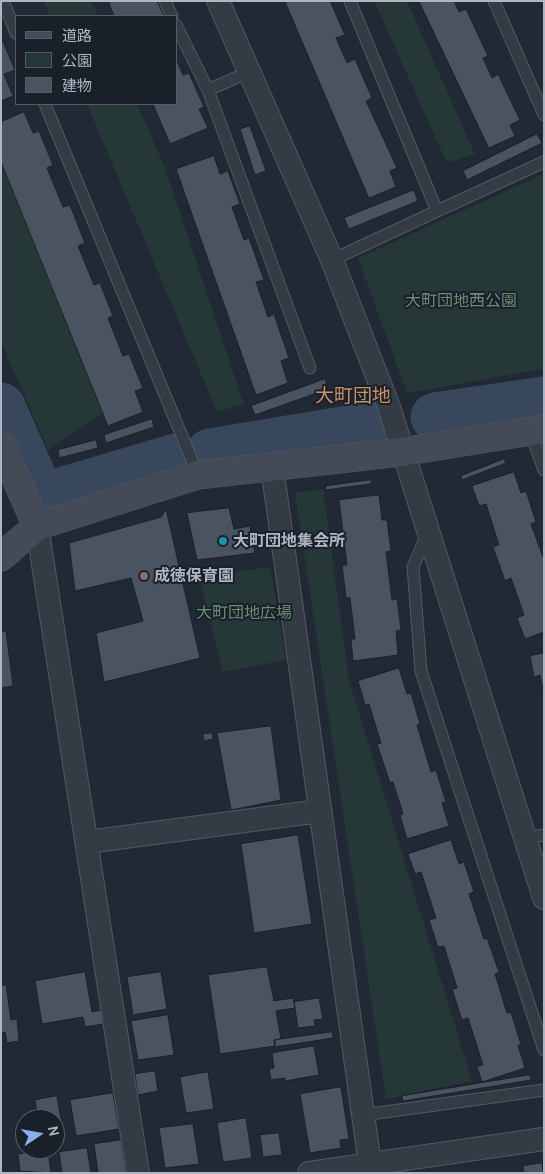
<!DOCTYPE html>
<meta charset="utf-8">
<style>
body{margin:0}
#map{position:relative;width:545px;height:1174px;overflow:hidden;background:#212934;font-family:Cabin,"Noto Sans JP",sans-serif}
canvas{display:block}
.frame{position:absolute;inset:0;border:2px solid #afb6c2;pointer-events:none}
.legend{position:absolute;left:15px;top:15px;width:162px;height:90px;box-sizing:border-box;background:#1a2029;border:1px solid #565c66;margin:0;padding:6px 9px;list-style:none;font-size:15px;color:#afb6c2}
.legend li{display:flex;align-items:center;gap:10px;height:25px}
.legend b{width:25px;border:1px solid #565c66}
.north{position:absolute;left:15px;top:1109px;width:50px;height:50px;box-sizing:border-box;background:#1a2029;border:1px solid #565c66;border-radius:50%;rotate:78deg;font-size:14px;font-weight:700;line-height:20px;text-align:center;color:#afb6c2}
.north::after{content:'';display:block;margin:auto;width:18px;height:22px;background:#88aeed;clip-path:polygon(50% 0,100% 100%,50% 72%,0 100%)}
</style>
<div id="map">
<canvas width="545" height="1174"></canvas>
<div class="frame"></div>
<ul class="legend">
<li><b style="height:6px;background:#434a58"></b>道路</li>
<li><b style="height:14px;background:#263737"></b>公園</li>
<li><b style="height:14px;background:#4a5360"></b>建物</li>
</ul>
<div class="north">N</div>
</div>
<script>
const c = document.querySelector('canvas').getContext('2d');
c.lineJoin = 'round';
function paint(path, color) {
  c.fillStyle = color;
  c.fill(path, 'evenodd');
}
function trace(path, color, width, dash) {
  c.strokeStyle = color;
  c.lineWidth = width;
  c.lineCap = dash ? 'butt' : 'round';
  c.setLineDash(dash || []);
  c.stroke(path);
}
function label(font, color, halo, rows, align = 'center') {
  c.font = font + ' Cabin,"Noto Sans JP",sans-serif';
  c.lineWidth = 4;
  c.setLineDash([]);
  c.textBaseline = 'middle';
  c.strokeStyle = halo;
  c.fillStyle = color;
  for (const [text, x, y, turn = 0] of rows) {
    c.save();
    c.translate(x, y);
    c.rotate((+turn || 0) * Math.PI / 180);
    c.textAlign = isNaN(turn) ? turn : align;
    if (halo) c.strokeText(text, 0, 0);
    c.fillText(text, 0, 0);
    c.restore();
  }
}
const green = new Path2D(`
 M 43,1 L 91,1 L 98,16 L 50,16 Z
 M 374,1 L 407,1 L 475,154 L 447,163 Z
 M 87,104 L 137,104 L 166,170 L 244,404 L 217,412 Z
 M 1,132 L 135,391 L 48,450 L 1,341 Z
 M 544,174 L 544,369 L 407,393 L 358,258 Z
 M 323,489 L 349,680 L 472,1081 L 386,1099 L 295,493 Z
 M 270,567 L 286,660 L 223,672 L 199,577 Z`);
const river = new Path2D(`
 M 1,407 L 41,498 L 176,458
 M 435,417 L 544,401
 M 210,453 L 373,426`);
const building = new Path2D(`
 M 112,1 L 157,1 L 164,16 L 114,16 L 109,3 Z
 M 285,1 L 330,1 L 345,35 L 336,38 L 347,63 L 355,59 L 372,98 L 366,101 L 397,168 L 390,171 L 396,187 L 369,198 Z
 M 419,1 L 454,1 L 459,12 L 466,9 L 488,56 L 483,58 L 492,78 L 498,74 L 520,120 L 510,125 L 515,136 L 489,148 Z
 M 1,37 L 15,70 L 4,74 L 13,96 L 1,101 Z
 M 176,59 L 183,75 L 189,73 L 204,107 L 199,109 L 208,128 L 170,144 L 153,104 L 176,104 Z
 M 24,112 L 33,133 L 39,131 L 53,165 L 47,168 L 63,207 L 70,205 L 85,243 L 78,246 L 94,285 L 100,283 L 113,316 L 108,318 L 123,356 L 129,354 L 143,388 L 135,391 L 143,412 L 108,426 L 1,162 L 1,122 Z
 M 250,126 L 266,171 L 255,175 L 240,129 Z
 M 537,134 L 542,143 L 467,180 L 463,171 Z
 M 214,156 L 220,174 L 228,171 L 240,204 L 232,207 L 244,240 L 249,238 L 264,280 L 256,282 L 268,317 L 274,314 L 289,358 L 281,361 L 288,383 L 256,395 L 176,169 Z
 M 414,190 L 418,201 L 349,229 L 344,218 Z
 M 325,379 L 328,389 L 255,415 L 251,406 Z
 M 152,419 L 154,427 L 106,443 L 104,435 Z
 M 96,440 L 98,448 L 59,458 L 58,450 Z
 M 504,459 L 506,463 L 462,480 L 461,476 Z
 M 514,472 L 521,493 L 526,491 L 536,522 L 531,524 L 544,560 L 544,632 L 525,639 L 517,618 L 524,615 L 511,578 L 505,581 L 493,547 L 499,545 L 486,504 L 479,506 L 472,486 Z
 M 371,480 L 371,484 L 325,490 L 326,486 Z
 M 379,495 L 382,520 L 387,520 L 391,551 L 386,552 L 392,600 L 397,599 L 401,630 L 396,631 L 398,655 L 353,661 L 351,639 L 355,639 L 350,598 L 346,598 L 342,565 L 347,565 L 339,500 Z
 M 229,508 L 234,529 L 250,526 L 255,553 L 197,560 L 187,513 Z
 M 166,509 L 200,658 L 104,682 L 96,633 L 143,621 L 131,578 L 75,591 L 69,543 L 161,517 Z
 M 6,631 L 13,686 L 1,688 L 1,632 Z
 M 544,653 L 544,694 L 540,675 L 534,677 L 530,656 Z
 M 399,668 L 407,694 L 411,693 L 420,724 L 417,725 L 431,772 L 436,770 L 446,802 L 442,803 L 449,826 L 407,839 L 400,815 L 403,814 L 393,782 L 390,783 L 377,744 L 381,743 L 369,704 L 365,705 L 358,681 Z
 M 271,726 L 281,800 L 231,810 L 217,733 Z
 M 212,733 L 213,739 L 204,741 L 203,734 Z
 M 298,835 L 312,924 L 254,933 L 241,844 Z
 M 451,840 L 459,864 L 464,862 L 474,892 L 469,894 L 484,939 L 487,938 L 499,972 L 495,974 L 507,1013 L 511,1012 L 521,1045 L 518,1045 L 525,1068 L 482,1082 L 477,1067 L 483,1065 L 468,1018 L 462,1020 L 452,989 L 457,988 L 444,946 L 438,947 L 429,920 L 436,918 L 421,872 L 415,874 L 408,854 Z
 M 267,967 L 274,1001 L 293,998 L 295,1008 L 276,1011 L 281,1039 L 274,1040 L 275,1046 L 220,1054 L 208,975 Z
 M 85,972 L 92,1012 L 101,1010 L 103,1024 L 85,1027 L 83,1017 L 42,1024 L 35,981 Z
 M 161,972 L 167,1009 L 133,1015 L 127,977 Z
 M 1,985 L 6,985 L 11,1020 L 17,1019 L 19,1041 L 7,1043 L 5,1032 L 1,1033 Z
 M 319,998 L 323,1019 L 314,1020 L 315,1026 L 298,1028 L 294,1002 Z
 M 168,1015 L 174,1055 L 138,1060 L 131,1021 Z
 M 332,1032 L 333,1038 L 275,1047 L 275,1040 Z
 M 314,1046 L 319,1075 L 285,1081 L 285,1078 L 271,1080 L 269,1069 L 274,1068 L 272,1053 Z
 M 155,1071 L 158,1091 L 138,1095 L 135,1074 Z
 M 208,1072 L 214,1109 L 186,1113 L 180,1077 Z
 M 530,1075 L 531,1080 L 403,1101 L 402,1096 Z
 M 341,1087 L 349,1139 L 340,1140 L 341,1148 L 310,1153 L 300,1094 Z
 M 113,1093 L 119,1129 L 76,1136 L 70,1100 Z
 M 57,1096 L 65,1142 L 55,1144 L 55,1119 L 38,1119 L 35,1100 Z
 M 246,1118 L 252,1158 L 223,1162 L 217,1123 Z
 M 193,1124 L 199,1164 L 165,1168 L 159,1128 Z
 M 279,1133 L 282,1155 L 263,1157 L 260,1135 Z
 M 121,1140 L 126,1173 L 98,1173 L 94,1144 Z
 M 87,1148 L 91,1173 L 62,1173 L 59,1152 Z
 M 48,1150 L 51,1173 L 20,1171 L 18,1154 Z
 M 542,1163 L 543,1173 L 524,1173 L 523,1166 Z`);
const lane = new Path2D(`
 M 3,1 L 16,33
 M 165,1 L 172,16
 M 350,1 L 437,211 L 544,162
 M 494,1 L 544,115
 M 176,25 L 208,90
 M 249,72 L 208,90 L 310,368
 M 45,104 L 198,475
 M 332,260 L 437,211
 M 530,431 L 544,470
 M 427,534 L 413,567 L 421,671 L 544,1050
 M 525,838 L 544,835
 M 363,1115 L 544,1090`);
const street = new Path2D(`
 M 218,1 L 332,260 L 389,407 L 544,898
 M 272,467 L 370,1164
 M 37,526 L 138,1173
 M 87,842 L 320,811
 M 309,1173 L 544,1139`);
const secondary = new Path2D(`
 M 1,445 L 37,526
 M 1,557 L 37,526 L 198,475 L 401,452 L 544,429`);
const markers = [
 [223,541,5,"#0f9aa8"],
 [144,576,5,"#8d6e63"]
];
const parkNames = [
 ["大町団地西公園",461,301],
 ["大町団地広場",244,613]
];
const poiNames = [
 ["大町団地集会所",233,541],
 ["成徳保育園",154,576]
];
const quarterNames = [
 ["大町団地",353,396]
];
paint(green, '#263737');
trace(river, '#38475c', 49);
paint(building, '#4a5360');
trace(building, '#1c222b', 1);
trace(lane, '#525963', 13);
trace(street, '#525963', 24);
trace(secondary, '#525963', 29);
trace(lane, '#343b45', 11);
trace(street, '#343b45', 22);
trace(secondary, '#434a58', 28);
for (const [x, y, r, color] of markers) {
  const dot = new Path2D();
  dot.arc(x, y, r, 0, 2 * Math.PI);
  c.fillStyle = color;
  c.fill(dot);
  trace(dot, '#1a2029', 2);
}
label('16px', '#699072', '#1a2029', parkNames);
label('bold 16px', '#afb6c2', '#1a2029', poiNames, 'left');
label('19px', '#c89063', '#1a2029', quarterNames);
</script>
